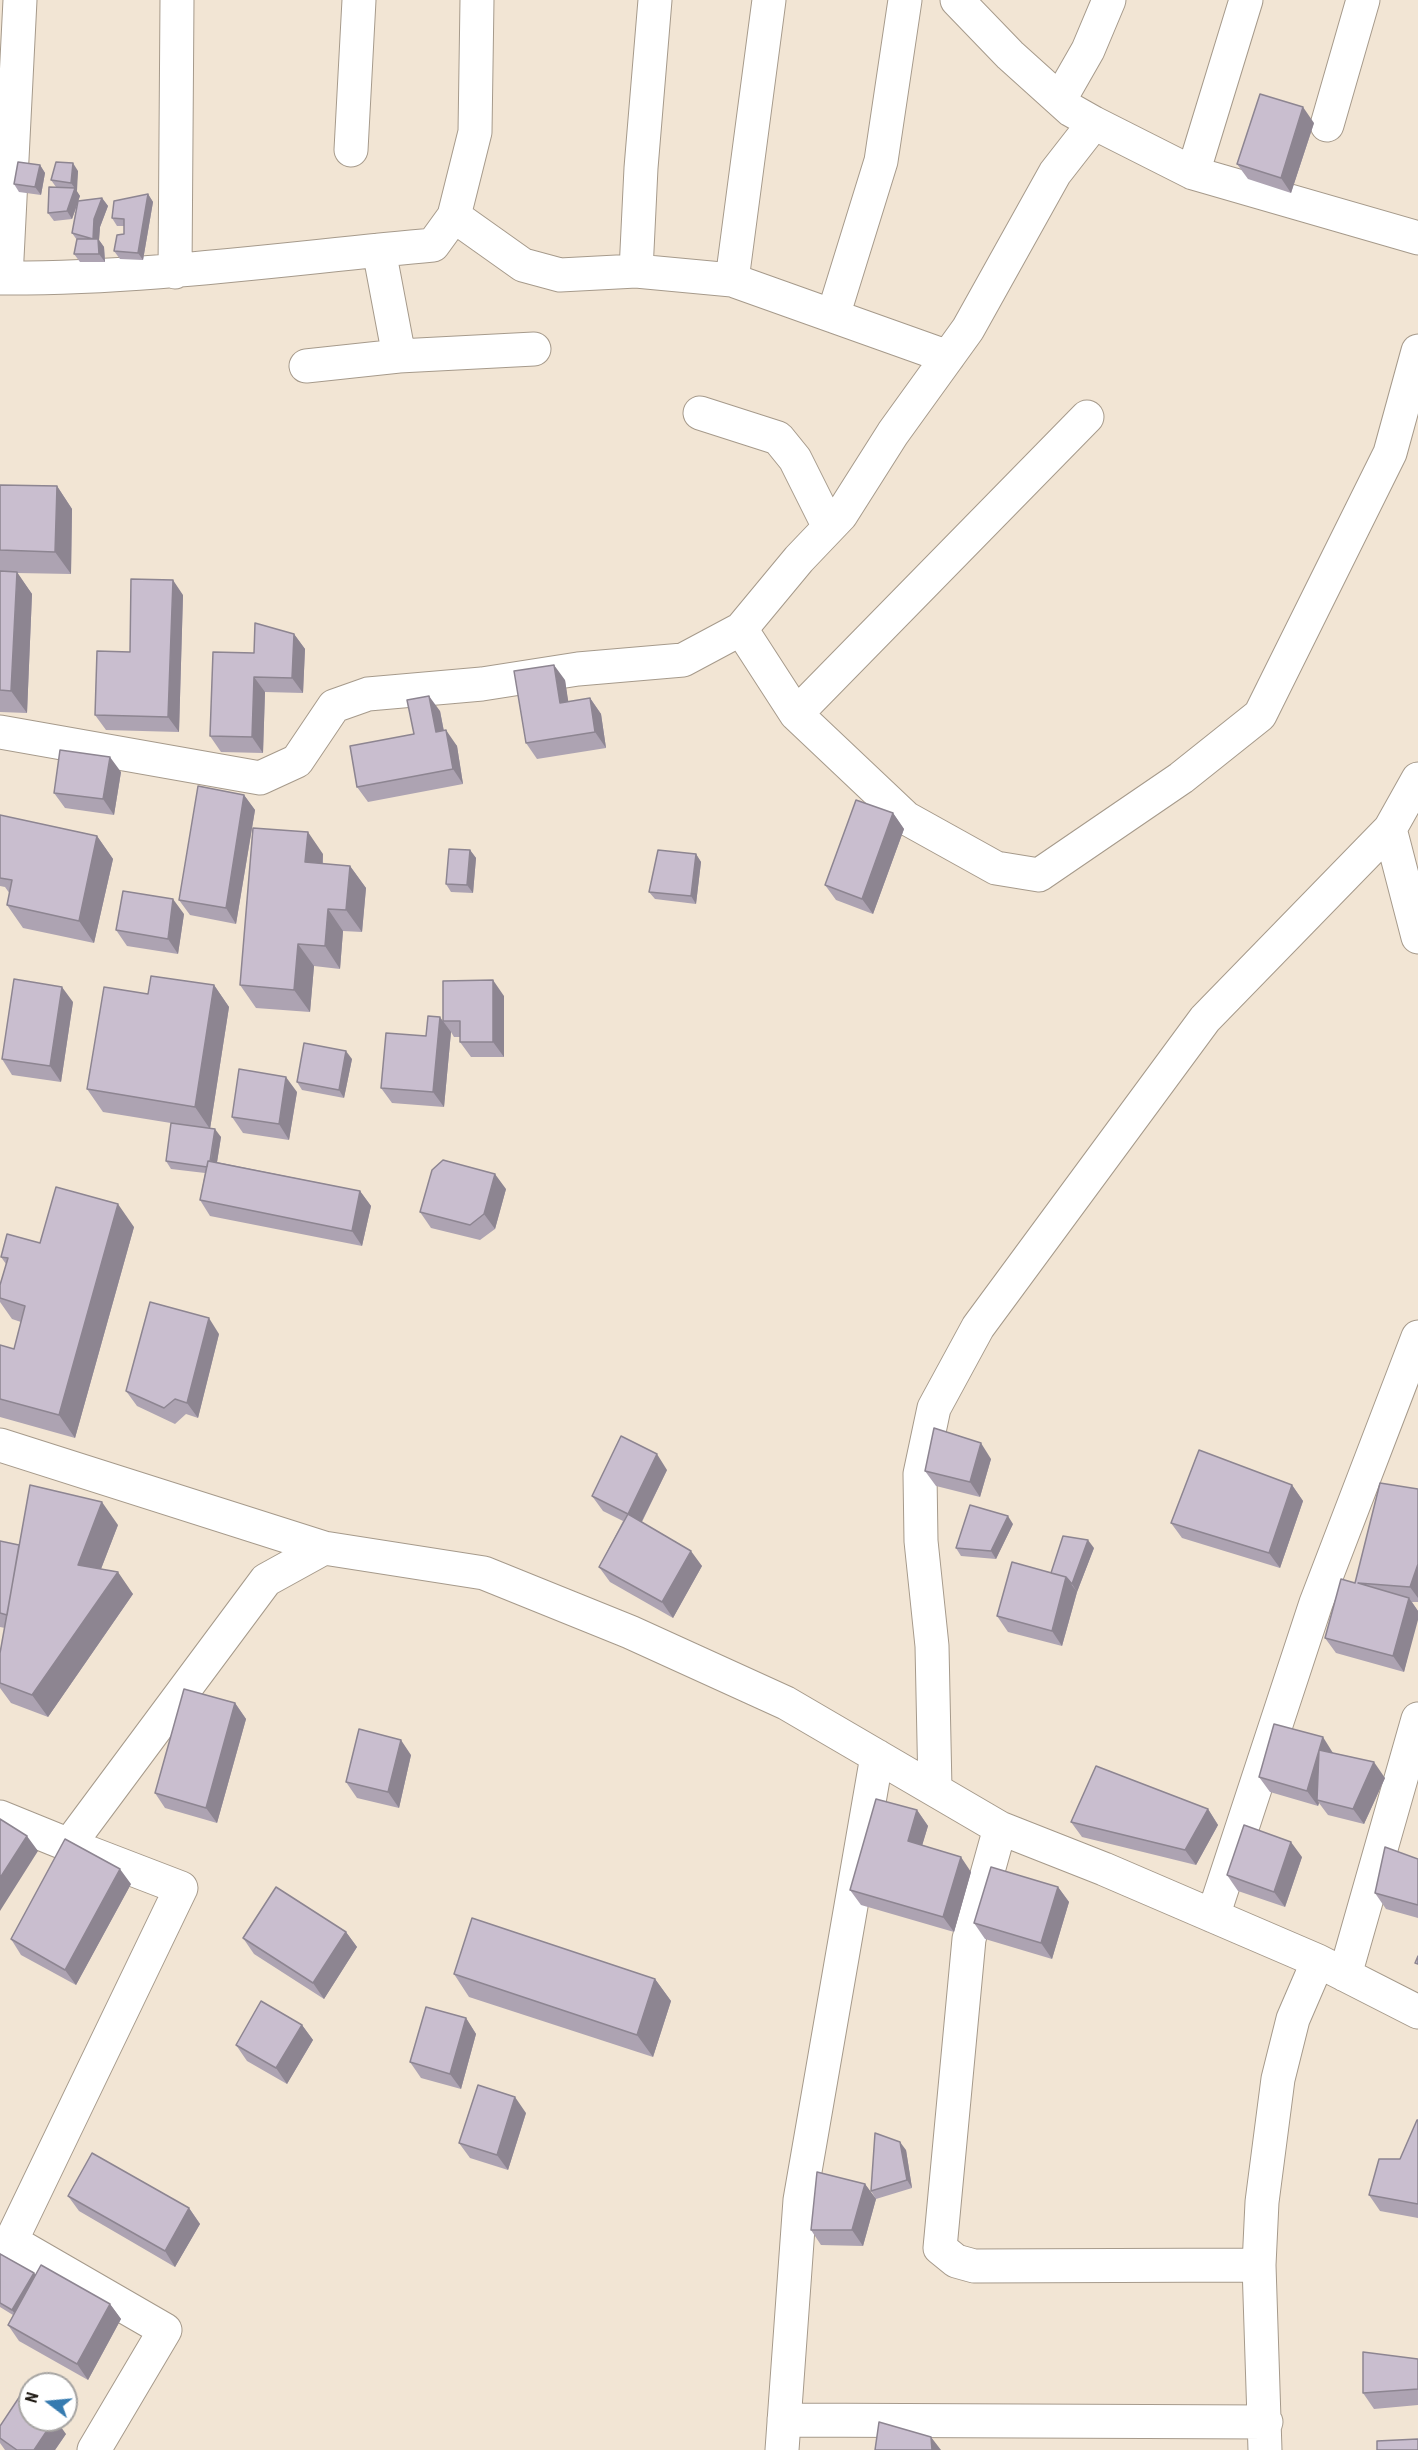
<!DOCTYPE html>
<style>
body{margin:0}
#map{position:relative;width:1418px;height:2450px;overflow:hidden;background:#f2e5d4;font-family:"Roboto Condensed",sans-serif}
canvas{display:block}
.north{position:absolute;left:18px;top:2372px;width:60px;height:60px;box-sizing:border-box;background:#fff;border:2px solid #a6a4a2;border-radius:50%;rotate:286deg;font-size:16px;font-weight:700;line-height:24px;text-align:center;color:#211c16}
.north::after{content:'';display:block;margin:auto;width:21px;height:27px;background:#367bb0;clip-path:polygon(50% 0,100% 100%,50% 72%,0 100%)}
</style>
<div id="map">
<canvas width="1418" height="2450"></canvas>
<div class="north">N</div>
</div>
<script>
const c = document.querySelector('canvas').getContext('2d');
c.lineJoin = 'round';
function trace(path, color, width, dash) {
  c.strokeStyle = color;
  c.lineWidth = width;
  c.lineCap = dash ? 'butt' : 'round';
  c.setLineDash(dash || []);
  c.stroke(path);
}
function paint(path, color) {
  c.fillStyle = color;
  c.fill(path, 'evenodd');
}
const minor = new Path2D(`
 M 957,0 L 1010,55 L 1071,110 L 1094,123 L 1193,173 L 1418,238
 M 1060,99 L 1088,50 L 1109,0
 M 1327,125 L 1363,0
 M 351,150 L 359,0
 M 1193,173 L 1246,0
 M 454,216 L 523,265 L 560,275 L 636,271 L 732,280 L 948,357
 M 379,250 L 399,356
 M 636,271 L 641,168 L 655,0
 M 175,272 L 177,0
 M 0,278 C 145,279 289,258 433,245 L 454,216 L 475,132 L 477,0
 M 6,278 L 20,0
 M 732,280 L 769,0
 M 833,316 L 881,161 L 905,0
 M 306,366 L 399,356 L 534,349
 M 700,413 L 778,438 L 795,459 L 829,527
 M 741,629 L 796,714 L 1087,417
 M 796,714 L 906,818 L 996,868 L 1039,875 L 1181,778 L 1260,715 L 1390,453 L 1418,351
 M 0,732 L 260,778 L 297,761 L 334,706 L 368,694 L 482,684 L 578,669 L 683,660 L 741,629 L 799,559 L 841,515 L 893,433 L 968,329 L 1055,173 L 1094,123
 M 1390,829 L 1418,937
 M 0,1445 L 324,1548 L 484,1573 L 630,1632 L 786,1703 L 1000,1828 L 1104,1869 L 1318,1961 L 1418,2012
 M 935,1789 L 932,1646 L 921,1541 L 920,1474 L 934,1408 L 978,1327 L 1205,1019 L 1390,829 L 1418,779
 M 0,1817 L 69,1845 L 266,1580 L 324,1548
 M 1000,1828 L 969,1939 L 940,2248 L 956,2261 L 974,2266 L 1259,2265
 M 69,1845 L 181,1888 L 11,2241 L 165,2330 L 94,2450
 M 1213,1916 L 1316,1603 L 1418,1337
 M 1345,1975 L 1418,1719
 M 784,2420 L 1266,2422
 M 782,2450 L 800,2200 L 877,1756
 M 1265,2450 L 1259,2265 L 1262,2202 L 1278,2079 L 1293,2019 L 1318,1961`);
const wall = new Path2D(`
 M 1314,123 L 1291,193 L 1248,179 L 1237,164 Z
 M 40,165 L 45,173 L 41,195 L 19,192 L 14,184 Z
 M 78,171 L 76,191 L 80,196 L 78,201 L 102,198 L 108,206 L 100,227 L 99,240 L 104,247 L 105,262 L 80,262 L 74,254 L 77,240 L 72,233 L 78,203 L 72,219 L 54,221 L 48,213 L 56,187 L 51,180 Z
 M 148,194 L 153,202 L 143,260 L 120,259 L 114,251 L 124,234 L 124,226 L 117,226 L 112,218 Z
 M 0,485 L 57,486 L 72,509 L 71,574 L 17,573 L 32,594 L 27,713 L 0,712 Z
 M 183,595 L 179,732 L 106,730 L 95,715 L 130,652 Z
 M 294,634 L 305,649 L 303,693 L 265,692 L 263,753 L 221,752 L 210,736 L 254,653 Z
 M 565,680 L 568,702 L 590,698 L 601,714 L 606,748 L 537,759 L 526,743 Z
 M 440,711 L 444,731 L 457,746 L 463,784 L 368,802 L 357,787 L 414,734 Z
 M 121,772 L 114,815 L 65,808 L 54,793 Z
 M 244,795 L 255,810 L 236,924 L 190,915 L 179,900 Z
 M 893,813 L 904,829 L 873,914 L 836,900 L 825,885 Z
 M 0,815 L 97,836 L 113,859 L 94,943 L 23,928 L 7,905 L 10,894 L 5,887 L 0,886 Z
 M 470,850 L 476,858 L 473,893 L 451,892 L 446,884 Z
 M 323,854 L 323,864 L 350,866 L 366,888 L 362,932 L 343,931 L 340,969 L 314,966 L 310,1012 L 256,1008 L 240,985 Z
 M 696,854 L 701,862 L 696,904 L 655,899 L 649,892 Z
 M 184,914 L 178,954 L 127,946 L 116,930 Z
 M 214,985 L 229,1007 L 210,1129 L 221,1137 L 217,1162 L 360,1191 L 371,1206 L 362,1246 L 210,1216 L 200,1200 L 205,1173 L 171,1169 L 166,1161 L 177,1124 L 103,1112 L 87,1089 L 148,994 Z
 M 504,996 L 504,1057 L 471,1057 L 460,1042 L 460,1037 L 454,1037 L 451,1032 L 444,1107 L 392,1103 L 381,1088 L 443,1021 Z
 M 73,1002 L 61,1082 L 12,1075 L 2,1059 Z
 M 352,1059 L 344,1098 L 302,1090 L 297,1082 Z
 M 297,1092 L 289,1140 L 243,1133 L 232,1117 Z
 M 506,1189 L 495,1229 L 480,1240 L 431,1228 L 420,1212 Z
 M 134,1227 L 75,1438 L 0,1417 L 0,1345 L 14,1349 L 21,1322 L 12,1319 L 0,1302 L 0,1285 L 6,1264 L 1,1257 L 40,1243 Z
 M 219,1334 L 198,1418 L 186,1414 L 175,1424 L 137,1406 L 126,1391 Z
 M 991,1459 L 980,1497 L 936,1486 L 925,1471 Z
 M 667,1470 L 642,1522 L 702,1566 L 673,1618 L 610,1582 L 599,1567 L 623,1521 L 603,1511 L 592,1496 Z
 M 1292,1485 L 1303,1501 L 1280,1568 L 1182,1538 L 1171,1523 Z
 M 1418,1489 L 1418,1602 L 1412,1602 L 1418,1611 L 1404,1672 L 1336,1653 L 1325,1638 L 1355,1583 Z
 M 1013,1524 L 996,1559 L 961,1556 L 956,1548 Z
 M 118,1525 L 101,1569 L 133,1594 L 48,1717 L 11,1703 L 0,1688 L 0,1653 L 5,1628 L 0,1627 L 0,1541 L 19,1545 Z
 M 1094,1548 L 1077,1592 L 1062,1646 L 1008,1632 L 997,1616 L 1051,1573 Z
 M 235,1703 L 246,1719 L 217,1823 L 165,1808 L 155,1793 Z
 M 1333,1753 L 1385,1778 L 1364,1824 L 1328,1815 L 1319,1803 L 1318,1806 L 1270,1792 L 1259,1777 Z
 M 411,1755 L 399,1808 L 357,1798 L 346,1782 Z
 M 1208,1809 L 1218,1825 L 1196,1865 L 1082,1837 L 1071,1822 Z
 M 917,1810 L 928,1826 L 922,1845 L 971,1872 L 954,1932 L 861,1905 L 850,1890 Z
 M 1302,1857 L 1285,1907 L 1238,1891 L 1227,1875 Z
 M 1418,1859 L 1418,1918 L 1386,1909 L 1375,1893 Z
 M 131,1884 L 76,1985 L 21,1955 L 11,1939 Z
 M 1058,1887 L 1069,1902 L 1052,1959 L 985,1939 L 974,1923 Z
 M 346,1932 L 357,1947 L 324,1999 L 254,1954 L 243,1938 Z
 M 454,1974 L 655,1979 L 671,2001 L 653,2057 L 469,1997 Z
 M 466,2018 L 476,2034 L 461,2089 L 421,2078 L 410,2062 Z
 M 302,2025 L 313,2040 L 287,2084 L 247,2061 L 236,2045 Z
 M 526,2113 L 508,2170 L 470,2158 L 459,2143 Z
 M 1418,2120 L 1418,2218 L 1380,2211 L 1369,2195 L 1400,2159 Z
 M 906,2150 L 912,2188 L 876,2199 L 871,2191 Z
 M 865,2184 L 876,2199 L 863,2246 L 821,2245 L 811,2230 Z
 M 68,2196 L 189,2208 L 200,2224 L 175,2267 L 79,2211 Z
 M 0,2254 L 34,2273 L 35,2276 L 110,2304 L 121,2319 L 88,2380 L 19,2341 L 8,2325 L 13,2315 L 0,2307 Z
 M 1418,2359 L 1418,2405 L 1374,2409 L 1363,2393 Z
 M 0,2426 L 66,2434 L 55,2450 L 5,2450 L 0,2443 Z`);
const shadedWall = new Path2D(`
 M 1303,107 L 1314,123 L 1291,193 L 1281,178 Z
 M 73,163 L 78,171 L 77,191 L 71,183 Z
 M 40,165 L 45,173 L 41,195 L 35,187 Z
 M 75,188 L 80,196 L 72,219 L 67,211 Z
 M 148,194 L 153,202 L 143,260 L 138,253 Z
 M 102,198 L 108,206 L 100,227 L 99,240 L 104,247 L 105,262 L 99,254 L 93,239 L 94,219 Z
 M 57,486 L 72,509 L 71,574 L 55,552 Z
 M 17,572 L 32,594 L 27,713 L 11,691 Z
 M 173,580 L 183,595 L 179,732 L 168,717 Z
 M 294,634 L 305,649 L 303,693 L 292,678 Z
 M 554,665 L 565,680 L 571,719 L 560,703 Z
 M 254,677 L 265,692 L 263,753 L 252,737 Z
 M 429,696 L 440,711 L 447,748 L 436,732 Z
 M 590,698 L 601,714 L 606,748 L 595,732 Z
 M 446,730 L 457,746 L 463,784 L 453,769 Z
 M 110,757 L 121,772 L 114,815 L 103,799 Z
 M 244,795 L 255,810 L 236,924 L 226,908 Z
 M 893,813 L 904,829 L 873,914 L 862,899 Z
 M 308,832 L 323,854 L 321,885 L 305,862 Z
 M 97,836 L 113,859 L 94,943 L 79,921 Z
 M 470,850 L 476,858 L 473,893 L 467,885 Z
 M 696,854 L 701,862 L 696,904 L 691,896 Z
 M 350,866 L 366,888 L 362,932 L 346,910 Z
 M 173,899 L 184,914 L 178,954 L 168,939 Z
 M 328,909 L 343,931 L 340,969 L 325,946 Z
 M 298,944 L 314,966 L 310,1012 L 294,990 Z
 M 493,980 L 504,996 L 504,1057 L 493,1042 Z
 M 214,985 L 229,1007 L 210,1129 L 195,1107 Z
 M 62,987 L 73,1002 L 61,1082 L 50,1066 Z
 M 440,1017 L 451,1032 L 444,1107 L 433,1092 Z
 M 346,1051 L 352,1059 L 344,1098 L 339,1090 Z
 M 286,1077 L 297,1092 L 289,1140 L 279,1124 Z
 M 215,1129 L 221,1137 L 215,1175 L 210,1167 Z
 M 495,1174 L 506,1189 L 495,1229 L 484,1214 Z
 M 360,1191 L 371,1206 L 362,1246 L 352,1231 Z
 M 118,1204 L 134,1227 L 75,1438 L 59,1415 Z
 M 209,1318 L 219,1334 L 198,1418 L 187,1403 Z
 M 981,1443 L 991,1459 L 980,1497 L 970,1482 Z
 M 657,1454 L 667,1470 L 638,1529 L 628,1514 Z
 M 1292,1485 L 1303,1501 L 1280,1568 L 1269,1553 Z
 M 102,1502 L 118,1525 L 94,1587 L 78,1565 Z
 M 1008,1516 L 1013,1524 L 996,1559 L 991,1551 Z
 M 1088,1540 L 1094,1548 L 1077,1592 L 1072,1584 Z
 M 691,1551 L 702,1566 L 673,1618 L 662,1602 Z
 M 1418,1564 L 1418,1598 L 1410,1587 Z
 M 118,1572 L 133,1594 L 48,1717 L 32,1695 Z
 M 1066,1577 L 1077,1592 L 1062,1646 L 1052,1631 Z
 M 1409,1598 L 1418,1611 L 1418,1620 L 1404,1672 L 1393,1656 Z
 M 235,1703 L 246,1719 L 217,1823 L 206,1808 Z
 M 1323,1737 L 1333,1753 L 1317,1800 L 1319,1803 L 1318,1806 L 1307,1791 Z
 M 401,1740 L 411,1755 L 399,1808 L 388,1792 Z
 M 1374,1762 L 1385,1778 L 1364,1824 L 1353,1809 Z
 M 1208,1809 L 1218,1825 L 1196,1865 L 1185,1850 Z
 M 917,1810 L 928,1826 L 919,1856 L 908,1841 Z
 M 27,1836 L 38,1851 L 0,1911 L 0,1878 Z
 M 1291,1842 L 1302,1857 L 1285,1907 L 1274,1892 Z
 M 961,1857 L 971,1872 L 954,1932 L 943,1917 Z
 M 120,1869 L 131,1884 L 76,1985 L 65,1970 Z
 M 1058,1887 L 1069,1902 L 1052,1959 L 1041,1943 Z
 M 346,1932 L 357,1947 L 324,1999 L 313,1983 Z
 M 655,1979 L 671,2001 L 653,2057 L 637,2035 Z
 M 466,2018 L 476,2034 L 461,2089 L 450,2074 Z
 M 302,2025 L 313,2040 L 287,2084 L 276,2068 Z
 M 515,2097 L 526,2113 L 508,2170 L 497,2155 Z
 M 900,2142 L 906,2150 L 912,2188 L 907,2180 Z
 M 865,2184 L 876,2199 L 863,2246 L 852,2230 Z
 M 189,2208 L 200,2224 L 175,2267 L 165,2251 Z
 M 34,2273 L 39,2281 L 18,2318 L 12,2310 Z
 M 110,2304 L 121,2319 L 88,2380 L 77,2364 Z
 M 54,2420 L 56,2420 L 66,2434 L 55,2450 L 34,2450 Z
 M 931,2437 L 941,2450 L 932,2450 Z`);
const building = new Path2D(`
 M 1260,94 L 1303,107 L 1281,178 L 1237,164 Z
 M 18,162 L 40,165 L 35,187 L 14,184 Z
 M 56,162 L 73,163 L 71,183 L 51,180 Z
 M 49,187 L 75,188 L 67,211 L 48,213 Z
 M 148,194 L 138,253 L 114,251 L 117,235 L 124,234 L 124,219 L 112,218 L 114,201 Z
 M 102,198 L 94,219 L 93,239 L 98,239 L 99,254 L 74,254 L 77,239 L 93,239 L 72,233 L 78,201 Z
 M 0,485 L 57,486 L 55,552 L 0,550 Z
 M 0,571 L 17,572 L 11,691 L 0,690 Z
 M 131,579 L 173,580 L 168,717 L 95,715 L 97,651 L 130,652 Z
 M 255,623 L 294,634 L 292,678 L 254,677 L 252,737 L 210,736 L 213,652 L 254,653 Z
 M 554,665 L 560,703 L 590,698 L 595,732 L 526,743 L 514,671 Z
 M 429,696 L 436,732 L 446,730 L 453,769 L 357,787 L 350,746 L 414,734 L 407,700 Z
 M 60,750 L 110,757 L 103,799 L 54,793 Z
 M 198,786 L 244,795 L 226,908 L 179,900 Z
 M 856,800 L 893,813 L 862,899 L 825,885 Z
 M 0,815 L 97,836 L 79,921 L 7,905 L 12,880 L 0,878 Z
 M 253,828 L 308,832 L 305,862 L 350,866 L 346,910 L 328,909 L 325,946 L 298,944 L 294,990 L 240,985 Z
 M 449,849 L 470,850 L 467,885 L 446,884 Z
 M 658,850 L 696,854 L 691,896 L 649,892 Z
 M 123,891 L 173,899 L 168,939 L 116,930 Z
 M 151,976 L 214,985 L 195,1107 L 87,1089 L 104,987 L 148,994 Z
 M 14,979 L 62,987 L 50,1066 L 2,1059 Z
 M 493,980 L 493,1042 L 460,1042 L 460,1021 L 443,1021 L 443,981 Z
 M 428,1016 L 440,1017 L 433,1092 L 381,1088 L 386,1033 L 426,1036 Z
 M 304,1043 L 346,1051 L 339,1090 L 297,1082 Z
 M 239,1069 L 286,1077 L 279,1124 L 232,1117 Z
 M 171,1123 L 215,1129 L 210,1161 L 208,1161 L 207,1167 L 166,1161 Z
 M 443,1160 L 495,1174 L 484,1214 L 470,1225 L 420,1212 L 432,1170 Z
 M 208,1161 L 360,1191 L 352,1231 L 200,1200 Z
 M 56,1187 L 118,1204 L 59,1415 L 0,1399 L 0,1345 L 14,1349 L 25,1306 L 0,1298 L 0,1285 L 8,1258 L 1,1257 L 7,1234 L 40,1243 Z
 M 150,1302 L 209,1318 L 187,1403 L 175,1399 L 164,1408 L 126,1391 Z
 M 934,1428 L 981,1443 L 970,1482 L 925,1471 Z
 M 621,1436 L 657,1454 L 628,1514 L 592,1496 Z
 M 1199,1450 L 1292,1485 L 1269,1553 L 1171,1523 Z
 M 1380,1483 L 1418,1489 L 1418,1564 L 1410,1587 L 1358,1583 L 1409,1598 L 1393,1656 L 1325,1638 L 1341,1579 L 1355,1583 Z
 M 30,1485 L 102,1502 L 78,1565 L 118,1572 L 32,1695 L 0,1683 L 0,1653 Z
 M 970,1505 L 1008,1516 L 991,1551 L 956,1548 Z
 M 628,1514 L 691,1551 L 662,1602 L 599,1567 Z
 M 1063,1536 L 1088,1540 L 1072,1584 L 1066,1577 L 1051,1573 Z
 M 0,1541 L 19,1545 L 7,1615 L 0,1613 Z
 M 1012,1562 L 1066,1577 L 1052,1631 L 997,1616 Z
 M 184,1689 L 235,1703 L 206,1808 L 155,1793 Z
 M 1274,1724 L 1323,1737 L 1307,1791 L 1259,1777 Z
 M 359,1729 L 401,1740 L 388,1792 L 346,1782 Z
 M 1319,1750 L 1374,1762 L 1353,1809 L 1317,1800 Z
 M 1096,1766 L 1208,1809 L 1185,1850 L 1071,1822 Z
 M 876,1799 L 917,1810 L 908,1841 L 961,1857 L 943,1917 L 850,1890 Z
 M 0,1819 L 27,1836 L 0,1878 Z
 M 1244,1825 L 1291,1842 L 1274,1892 L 1227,1875 Z
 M 65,1839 L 120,1869 L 65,1970 L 11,1939 Z
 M 1385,1847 L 1418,1859 L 1418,1905 L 1375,1893 Z
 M 991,1867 L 1058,1887 L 1041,1943 L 974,1923 Z
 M 276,1887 L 346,1932 L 313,1983 L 243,1938 Z
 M 472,1918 L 655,1979 L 637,2035 L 454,1974 Z
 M 1418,1956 L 1418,1964 L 1415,1963 Z
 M 261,2001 L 302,2025 L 276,2068 L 236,2045 Z
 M 426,2007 L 466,2018 L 450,2074 L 410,2062 Z
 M 478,2085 L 515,2097 L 497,2155 L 459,2143 Z
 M 1417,2120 L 1418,2120 L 1418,2204 L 1369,2195 L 1379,2159 L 1400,2159 Z
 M 875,2133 L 900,2142 L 907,2180 L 871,2191 Z
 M 92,2153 L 189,2208 L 165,2251 L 68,2196 Z
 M 817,2172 L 865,2184 L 852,2230 L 811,2230 Z
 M 0,2254 L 34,2273 L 12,2310 L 0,2303 Z
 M 41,2265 L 110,2304 L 77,2364 L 8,2325 Z
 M 1363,2352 L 1418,2359 L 1418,2389 L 1363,2393 Z
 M 20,2396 L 30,2402 L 30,2420 L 54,2420 L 34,2450 L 17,2450 L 0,2438 L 0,2426 Z
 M 879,2422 L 931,2437 L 932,2450 L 875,2450 Z
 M 1418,2439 L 1418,2450 L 1377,2450 L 1377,2441 Z`);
trace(minor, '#a69a8b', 35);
trace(minor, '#fff', 33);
paint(wall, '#ada3b2');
paint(shadedWall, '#8d8591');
paint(building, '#c9becf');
trace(building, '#8d8591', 1.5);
</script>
